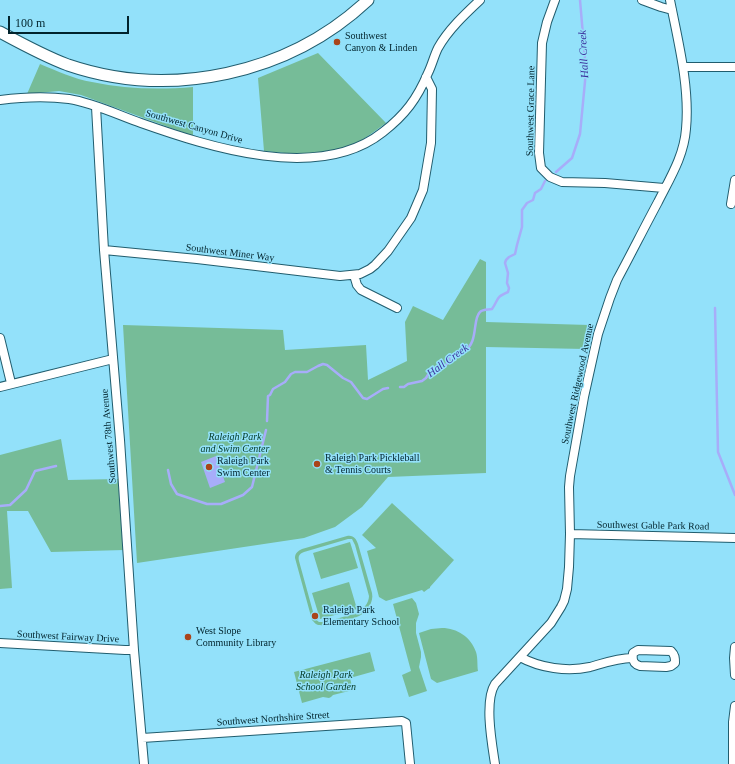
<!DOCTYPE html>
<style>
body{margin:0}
#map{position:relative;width:735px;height:764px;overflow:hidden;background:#93e1fa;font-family:Georgia,serif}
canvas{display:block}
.scale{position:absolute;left:8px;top:16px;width:121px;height:18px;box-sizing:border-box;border:2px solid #01232c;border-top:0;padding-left:5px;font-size:12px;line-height:14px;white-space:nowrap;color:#01232c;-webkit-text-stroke:3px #93e1fa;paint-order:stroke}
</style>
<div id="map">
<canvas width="735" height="764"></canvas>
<div class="scale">100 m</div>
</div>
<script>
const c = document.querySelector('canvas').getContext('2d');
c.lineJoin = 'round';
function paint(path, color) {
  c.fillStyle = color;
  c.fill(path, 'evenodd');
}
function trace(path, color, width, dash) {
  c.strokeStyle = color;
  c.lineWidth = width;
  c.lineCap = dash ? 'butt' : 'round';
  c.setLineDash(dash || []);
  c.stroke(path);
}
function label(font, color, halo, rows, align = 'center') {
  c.font = font + ' Georgia,serif';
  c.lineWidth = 3;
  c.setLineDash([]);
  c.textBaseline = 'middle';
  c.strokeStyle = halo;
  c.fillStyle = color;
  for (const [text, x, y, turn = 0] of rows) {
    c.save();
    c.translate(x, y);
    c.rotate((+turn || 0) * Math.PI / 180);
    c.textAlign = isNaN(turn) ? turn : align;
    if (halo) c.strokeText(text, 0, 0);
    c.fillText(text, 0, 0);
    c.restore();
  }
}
const green = new Path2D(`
 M 318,53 L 386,123 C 376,130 366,138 355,144 C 326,158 294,154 264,151 L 258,78 Z
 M 40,64 C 57,71 74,79 92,82 C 125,89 159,90 193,87 L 193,136 L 81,95 L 59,91 L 27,94 Z
 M 480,259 L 486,262 L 486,322 L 589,325 L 585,349 L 486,347 L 486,473 L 388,477 L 362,507 L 335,527 L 304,538 L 137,563 L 123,325 L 283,330 L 285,350 L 366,345 L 368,380 L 407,361 L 405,322 L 413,306 L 443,320 Z
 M 61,439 L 68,480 L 118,479 L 124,550 L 51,552 L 28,511 L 7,511 L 12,588 L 0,589 L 0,455 Z
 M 392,503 L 454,560 L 430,587 L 430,588 L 428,589 L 424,592 L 422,590 L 386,601 L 379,597 L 367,551 L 376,548 L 362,535 Z
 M 347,536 C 354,535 356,539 358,544 L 372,593 C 374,602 367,612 359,616 C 353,619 345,620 338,622 C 332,623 326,626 320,625 C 316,625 315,623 312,620 L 295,558 C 295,553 298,551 302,549 ZM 348,539 L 352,539 L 355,545 L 369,596 C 369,603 363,610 357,613 L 325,622 L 319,622 L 315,619 L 299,561 C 298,556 299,554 304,552 Z
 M 350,542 L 358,568 L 321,579 L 313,553 Z
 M 349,582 L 357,609 L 320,619 L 312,593 Z
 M 412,598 L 416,603 L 419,614 L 416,623 L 416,633 L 421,652 L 421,657 L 419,667 L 427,691 L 409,697 L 402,675 L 411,671 L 393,604 Z
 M 442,628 C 457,628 471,637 476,652 C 478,658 477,665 478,671 L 437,683 L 431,679 L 419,633 L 431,629 Z
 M 370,652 L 375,671 L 350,678 L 353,690 L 333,695 L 331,697 L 329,698 L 323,697 L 302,703 L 294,672 Z`);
const water = new Path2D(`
 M 216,456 L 225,482 L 210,488 L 201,462 Z`);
const stream = new Path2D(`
 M 556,172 L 572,158 L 580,134 L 586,71 L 580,0
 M 715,308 L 718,452 L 735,495
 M 400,387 L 404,387 L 408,384 L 422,381 L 426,378 L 431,370 L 436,368 L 443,367 L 446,365 L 452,355 C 456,353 461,353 464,351 C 479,343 472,319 480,312 C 483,309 489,310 492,309 C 500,297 495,298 508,292 L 509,288 L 507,283 L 508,273 L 505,263 L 506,260 L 509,257 L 515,254 L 517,245 L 522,227 L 522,210 L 527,203 L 533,200 L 535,193 L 541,189 L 545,181
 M 267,421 L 268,396 L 270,395 L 273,389 L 285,382 L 291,374 L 295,372 L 307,372 L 318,366 L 323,364 L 327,365 L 343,378 L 351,382 L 363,398 L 367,399 L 383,389 L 388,388
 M 168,470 L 171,484 L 177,494 L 207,504 L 221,504 L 243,495 L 252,487 L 266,430
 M 0,506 L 10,505 L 26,490 L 35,471 L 56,466`);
const street = new Path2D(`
 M 555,0 L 547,22 L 542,43 L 539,153 L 541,168 L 550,177 L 562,182 L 605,183 L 664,188
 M 642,0 L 661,7 L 672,10
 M 683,67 L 735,67
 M 0,100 C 23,97 46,96 69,99 C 94,103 118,115 141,123 C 209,147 319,183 383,132 C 405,115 417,99 428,73 C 432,65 434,56 438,48 C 448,30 465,14 480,0
 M 96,107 L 104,250 L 120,440 L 134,650 L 144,764
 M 731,204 L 735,180
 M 104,250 L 197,259 L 340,276 L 360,274 L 370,269 L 375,265 L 388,251 L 411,218 L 423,190 L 431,143 L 432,89 L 426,77
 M 354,275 L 357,285 L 361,290 L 397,308
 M 0,338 L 11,383
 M 0,387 L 113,359
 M 570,534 L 735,538
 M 0,643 L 125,650 L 134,650
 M 735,647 L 734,658 L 735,675
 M 638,650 L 671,651 C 675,655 675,658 675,663 L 671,666 L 666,667 L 640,666 C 633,664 632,660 633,653 Z
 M 520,657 C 540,668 567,672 590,667 C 604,663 618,658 632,658
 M 142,738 L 402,721 L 406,723 L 410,764
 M 495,764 C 492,744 484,701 495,684 L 551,623 L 561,607 L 564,601 L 567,589 L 569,567 L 570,534 L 569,487 L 570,476 L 584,397 L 598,334 L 610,298 L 617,280 C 631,254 644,228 658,202 C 670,178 684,156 686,129 C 690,87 678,41 670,0
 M 733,764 L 733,722 L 735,706`);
const secondary = new Path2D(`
 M 0,32 C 22,44 44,56 68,65 C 171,100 289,74 368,0`);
const markers = [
 [337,42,4,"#aa441a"],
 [317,464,4,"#aa441a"],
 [209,467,4,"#aa441a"],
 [315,616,4,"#aa441a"],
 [188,637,4,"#aa441a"]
];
const poiNames = [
 ["Southwest",345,36],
 ["Canyon & Linden",345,48],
 ["Raleigh Park Pickleball",325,458],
 ["& Tennis Courts",325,470],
 ["Raleigh Park",217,461],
 ["Swim Center",217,473],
 ["Raleigh Park",323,610],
 ["Elementary School",323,622],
 ["West Slope",196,631],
 ["Community Library",196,643]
];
const streetNames = [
 ["Southwest Grace Lane",531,111,-89],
 ["Southwest Canyon Drive",194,127,16],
 ["Southwest Miner Way",230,253,7],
 ["Southwest Ridgewood Avenue",578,384,-78],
 ["Southwest 78th Avenue",109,436,-95],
 ["Southwest Gable Park Road",653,526,1],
 ["Southwest Fairway Drive",68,637,3],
 ["Southwest Northshire Street",273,719,-4]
];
const parkNames = [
 ["Raleigh Park",235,437],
 ["and Swim Center",235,449],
 ["Raleigh Park",326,675],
 ["School Garden",326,687]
];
const waterNames = [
 ["Hall Creek",584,54,-93],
 ["Hall Creek",448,361,-36]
];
paint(green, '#76bc98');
paint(water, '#a7adf9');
trace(stream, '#a7adf9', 2.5);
trace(street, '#215d6e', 10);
trace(secondary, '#215d6e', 13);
trace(street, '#fff', 8);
trace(secondary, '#fff', 11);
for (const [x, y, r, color] of markers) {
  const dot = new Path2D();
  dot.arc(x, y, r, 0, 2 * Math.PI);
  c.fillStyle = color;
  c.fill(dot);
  trace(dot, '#93e1fa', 1.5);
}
label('10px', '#01232c', '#93e1fa', poiNames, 'left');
label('10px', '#01232c', '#93e1fa', streetNames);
label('italic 10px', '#023823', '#93e1fa', parkNames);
label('italic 11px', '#3b309c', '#93e1fa', waterNames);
</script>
